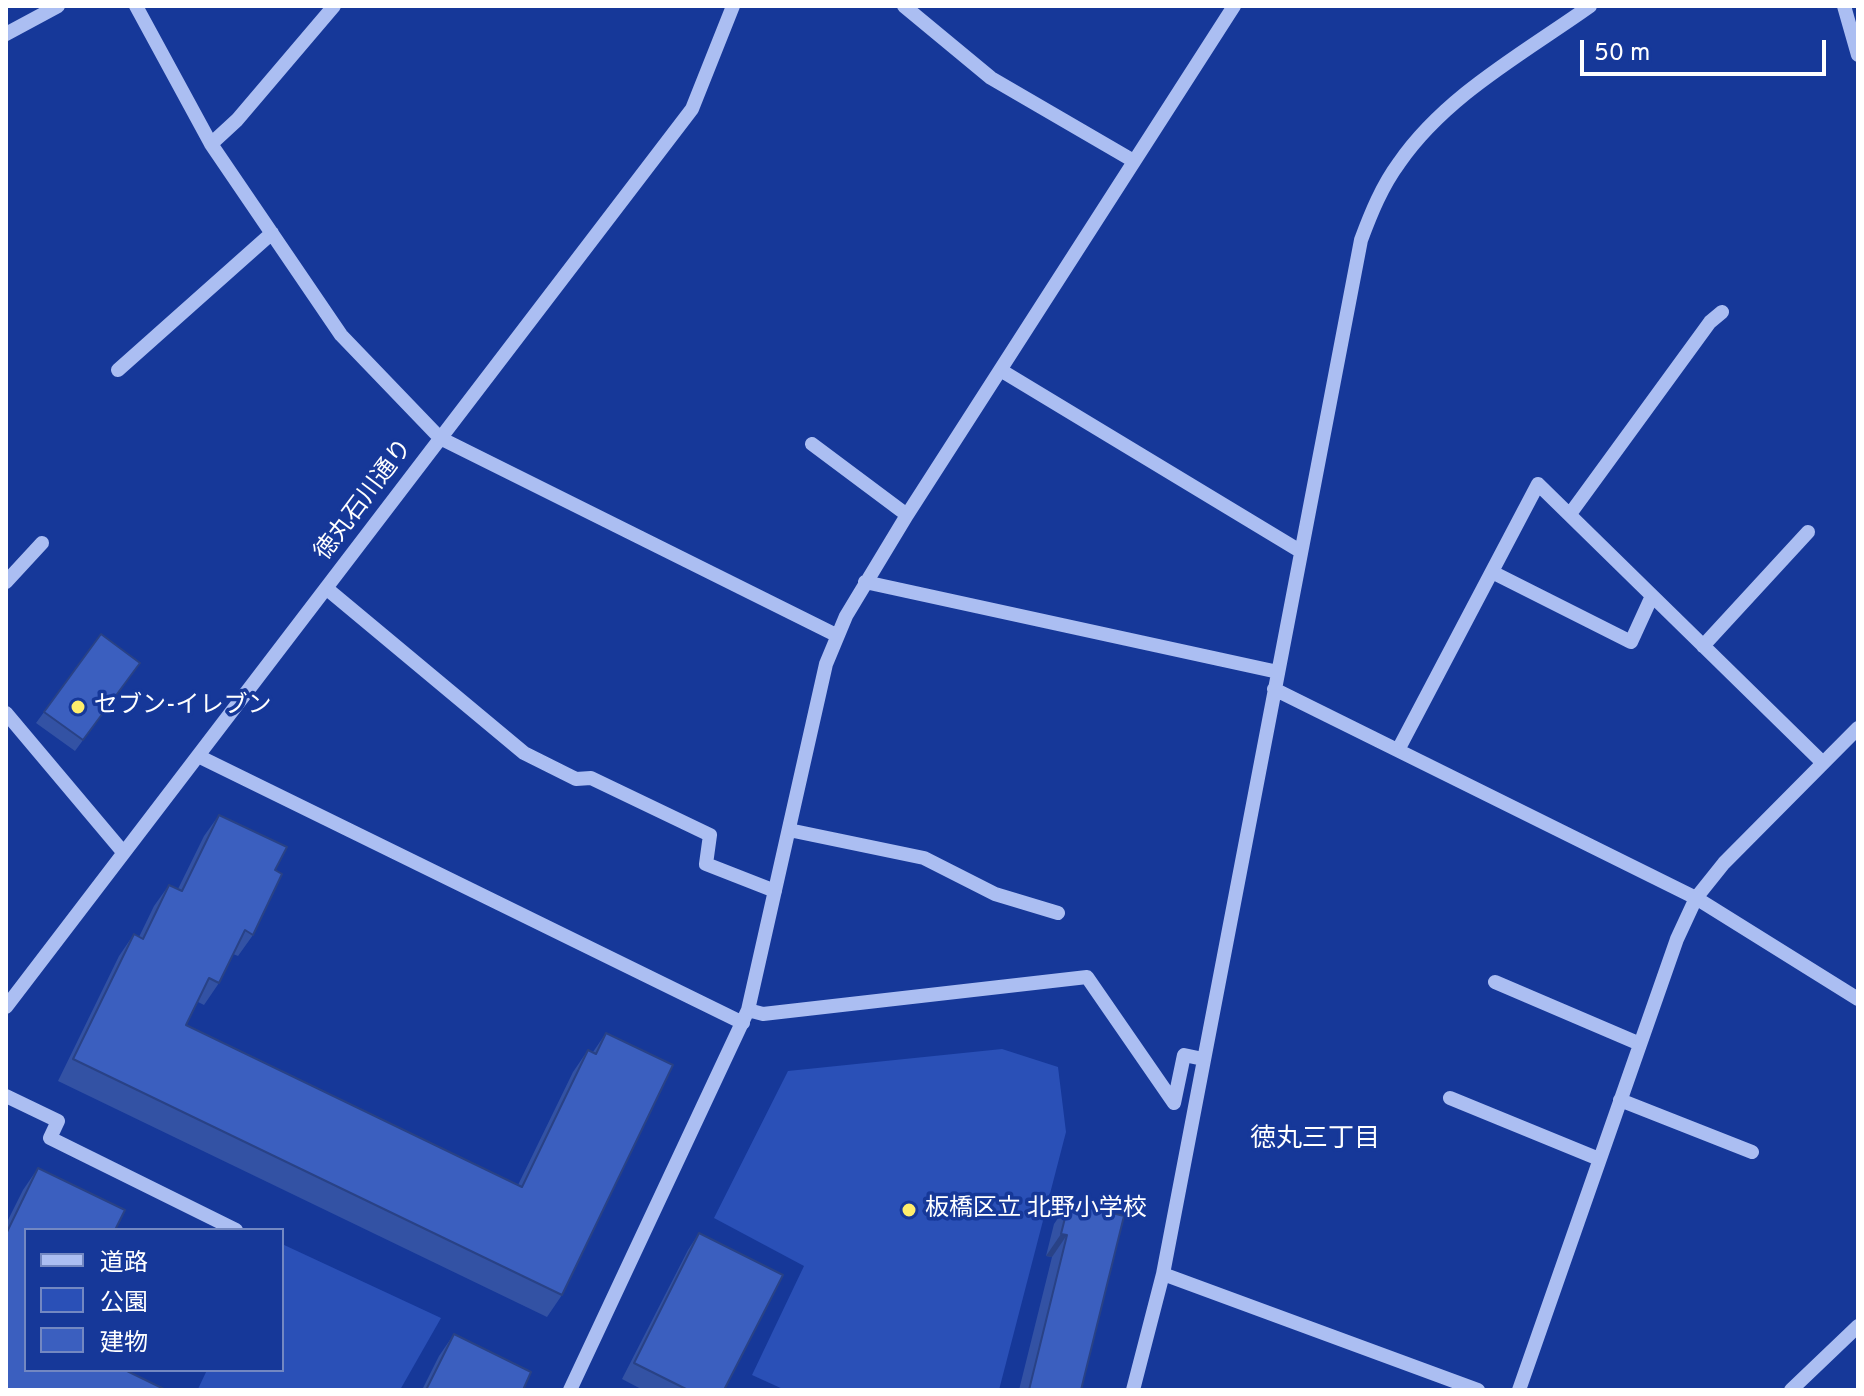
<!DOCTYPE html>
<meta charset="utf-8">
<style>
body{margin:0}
#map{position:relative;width:1864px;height:1396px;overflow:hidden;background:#163899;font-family:Overpass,"Noto Sans JP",sans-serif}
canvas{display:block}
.frame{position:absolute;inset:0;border:8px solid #fff;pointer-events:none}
.legend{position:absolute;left:24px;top:1228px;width:260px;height:144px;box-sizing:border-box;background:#163899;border:2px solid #7388c2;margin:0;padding:10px 14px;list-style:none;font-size:24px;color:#fff}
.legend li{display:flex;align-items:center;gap:16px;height:40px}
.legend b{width:40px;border:2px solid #7388c2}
.scale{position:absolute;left:1580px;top:40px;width:246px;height:36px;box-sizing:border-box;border:4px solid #fff;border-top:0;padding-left:10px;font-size:24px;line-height:28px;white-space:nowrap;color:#fff;-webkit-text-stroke:6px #163899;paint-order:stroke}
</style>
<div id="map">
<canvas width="1864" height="1396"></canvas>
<div class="frame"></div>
<ul class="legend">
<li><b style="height:10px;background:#abbef2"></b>道路</li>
<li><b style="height:22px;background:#2a50b7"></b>公園</li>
<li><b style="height:22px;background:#3b5fbf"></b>建物</li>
</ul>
<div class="scale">50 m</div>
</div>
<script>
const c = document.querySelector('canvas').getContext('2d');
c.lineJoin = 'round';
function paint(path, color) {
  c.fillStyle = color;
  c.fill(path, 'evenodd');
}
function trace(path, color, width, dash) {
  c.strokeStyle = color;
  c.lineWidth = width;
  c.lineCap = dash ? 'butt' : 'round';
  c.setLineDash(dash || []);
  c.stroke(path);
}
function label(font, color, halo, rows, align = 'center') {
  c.font = font + ' Overpass,"Noto Sans JP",sans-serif';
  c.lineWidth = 7;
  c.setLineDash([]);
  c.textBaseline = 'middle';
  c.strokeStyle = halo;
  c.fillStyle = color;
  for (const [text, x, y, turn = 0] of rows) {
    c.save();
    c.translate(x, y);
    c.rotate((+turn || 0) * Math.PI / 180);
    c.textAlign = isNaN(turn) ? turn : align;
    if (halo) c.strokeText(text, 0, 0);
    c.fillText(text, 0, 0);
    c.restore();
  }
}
const green = new Path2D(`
 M 1002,1049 L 1058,1067 L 1066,1132 L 999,1390 L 785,1390 L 752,1375 L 804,1266 L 714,1218 L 788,1071 Z
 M 282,1244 L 441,1318 L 400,1390 L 198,1389 L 207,1370 L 282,1370 Z`);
const minor = new Path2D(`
 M 136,6 L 211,144 L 341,335 L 440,438 L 836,635
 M 904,6 L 991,78 L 1132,160
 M 1844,6 L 1858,55
 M 6,34 L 58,6
 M 211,144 L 237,120 L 334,6
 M 118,370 L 272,233
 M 1002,371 L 1300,551
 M 812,444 L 907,515
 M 1570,514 L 1710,322 L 1722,312
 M 1492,572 L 1631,642 L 1652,596
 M 6,582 L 42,543
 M 865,582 L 1278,672
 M 326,588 L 524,753 L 576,779 L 591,778 L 710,835 L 706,864 L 775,891
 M 1703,646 L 1808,532
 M 1274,689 L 1696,898 L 1858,999
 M 6,713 L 123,852
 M 1398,750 L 1538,484 L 1823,763
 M 198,756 L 743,1023
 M 789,830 L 924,858 L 995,894 L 1058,913
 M 1495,982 L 1640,1044
 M 6,1007 L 692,109 L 733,6
 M 748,1010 L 763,1014 L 1087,977 L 1174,1103 L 1184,1055 L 1203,1059
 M 6,1096 L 58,1121 L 50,1138 L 236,1230
 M 1450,1098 L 1599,1159
 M 1620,1100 L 1752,1152
 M 1163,1274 L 1478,1390
 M 570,1390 L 748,1010 L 826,664 L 846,616 L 907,515 L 1234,6
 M 1133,1390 L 1163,1274 L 1361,240 C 1371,213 1382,186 1399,163 C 1446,95 1524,53 1590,6
 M 1519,1390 L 1677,939 L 1696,898 L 1724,863 L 1858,728
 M 1791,1390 L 1858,1326`);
const wall = new Path2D(`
 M 101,634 L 140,663 L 75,751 L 36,723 Z
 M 219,815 L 275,870 L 253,935 L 238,956 L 233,954 L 219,983 L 204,1005 L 198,1002 L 186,1025 L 518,1185 L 573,1072 L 588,1050 L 593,1052 L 606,1033 L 562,1295 L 547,1317 L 58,1081 L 119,956 L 134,934 L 139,937 L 154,906 L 169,885 L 178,889 L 204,836 Z
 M 38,1168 L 6,1390 L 6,1224 L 23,1190 Z
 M 1069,1202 L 1081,1390 L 1019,1390 L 1052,1257 L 1046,1256 L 1054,1224 Z
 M 699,1233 L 724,1390 L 643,1390 L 622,1379 L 688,1250 Z
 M 454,1334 L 523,1390 L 422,1390 L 439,1356 Z`);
const shadedWall = new Path2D(`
 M 1061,1234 L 1067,1235 L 1052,1257 L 1046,1256 Z`);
const building = new Path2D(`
 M 101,634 L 140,663 L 83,740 L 44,712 Z
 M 219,815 L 287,847 L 275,870 L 282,874 L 253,935 L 245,930 L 219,983 L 209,978 L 186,1025 L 522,1187 L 588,1050 L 596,1054 L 606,1033 L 673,1065 L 562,1295 L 73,1059 L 134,934 L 143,939 L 169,885 L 182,891 Z
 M 38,1168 L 125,1210 L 115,1230 L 26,1230 L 26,1370 L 125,1370 L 166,1390 L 6,1390 L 6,1234 Z
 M 1069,1202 L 1124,1216 L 1081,1390 L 1029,1390 L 1067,1235 L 1061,1234 Z
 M 699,1233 L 783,1275 L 724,1390 L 688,1390 L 634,1363 Z
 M 454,1334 L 531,1372 L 523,1390 L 426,1390 Z`);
const markers = [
 [78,707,8,"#ffee6c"],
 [909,1210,8,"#ffee6c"]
];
const streetNames = [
 ["徳丸石川通り",365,501,-53]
];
const poiNames = [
 ["セブン-イレブン",94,707],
 ["板橋区立 北野小学校",925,1210]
];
const neighbourhoodNames = [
 ["徳丸三丁目",1315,1141]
];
paint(green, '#2a50b7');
trace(minor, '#abbef2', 14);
paint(wall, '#3352a4');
paint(shadedWall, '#294286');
paint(building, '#3b5fbf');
trace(building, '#294286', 2);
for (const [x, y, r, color] of markers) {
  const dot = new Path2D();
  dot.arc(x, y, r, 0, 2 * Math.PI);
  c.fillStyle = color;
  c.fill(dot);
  trace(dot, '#163899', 3);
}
label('24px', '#fff', '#163899', streetNames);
label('24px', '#fff', '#163899', poiNames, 'left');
label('26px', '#fff', '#163899', neighbourhoodNames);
</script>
